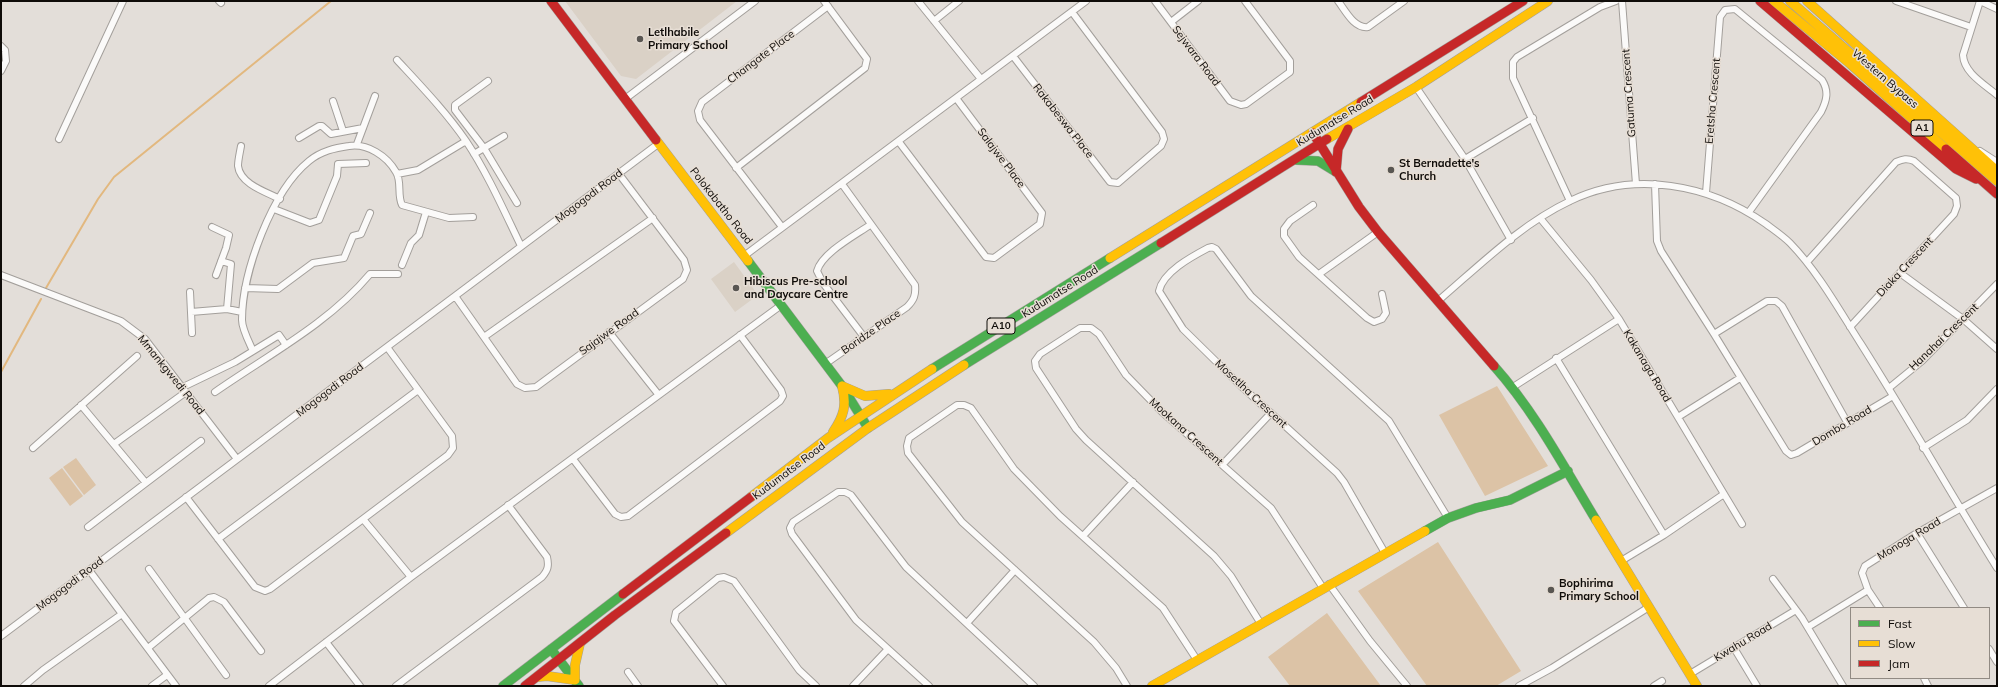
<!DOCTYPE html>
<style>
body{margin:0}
#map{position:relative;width:1998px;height:687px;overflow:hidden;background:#e3ded9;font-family:Mulish,sans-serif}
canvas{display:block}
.frame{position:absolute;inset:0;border:2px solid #0f0c09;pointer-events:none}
.legend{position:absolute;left:1850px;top:607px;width:140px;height:72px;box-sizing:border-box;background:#e7ded5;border:1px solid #918a83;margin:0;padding:5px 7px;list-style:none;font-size:12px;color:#0f0c09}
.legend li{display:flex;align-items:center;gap:8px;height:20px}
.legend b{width:20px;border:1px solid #918a83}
</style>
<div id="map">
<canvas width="1998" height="687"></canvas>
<div class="frame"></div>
<ul class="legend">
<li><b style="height:5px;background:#4caf50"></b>Fast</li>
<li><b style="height:5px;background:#ffc107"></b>Slow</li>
<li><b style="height:5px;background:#c62828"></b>Jam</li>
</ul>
</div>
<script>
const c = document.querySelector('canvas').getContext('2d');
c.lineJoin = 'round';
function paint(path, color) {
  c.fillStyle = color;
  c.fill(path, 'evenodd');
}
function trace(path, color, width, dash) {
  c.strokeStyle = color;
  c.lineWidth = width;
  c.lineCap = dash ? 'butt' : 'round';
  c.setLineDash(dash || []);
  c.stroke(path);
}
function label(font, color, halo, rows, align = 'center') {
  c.font = font + ' Mulish,sans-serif';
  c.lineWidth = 3;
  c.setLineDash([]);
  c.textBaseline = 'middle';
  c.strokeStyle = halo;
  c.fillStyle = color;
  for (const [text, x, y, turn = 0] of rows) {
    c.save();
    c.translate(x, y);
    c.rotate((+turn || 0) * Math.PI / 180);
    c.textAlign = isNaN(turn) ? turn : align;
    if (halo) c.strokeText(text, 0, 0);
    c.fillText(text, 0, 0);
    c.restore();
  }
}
const built = new Path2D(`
 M 565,1 L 737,1 L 636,79 L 621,76 Z
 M 734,262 L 758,295 L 735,312 L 711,279 Z`);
const green = new Path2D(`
 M 1497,386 L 1548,466 L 1485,496 L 1439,415 Z
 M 76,458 L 96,485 L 84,495 L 63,467 Z
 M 62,468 L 83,496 L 70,506 L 49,478 Z
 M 1438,542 L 1521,671 L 1496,686 L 1427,686 L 1358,591 Z
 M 1327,613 L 1381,686 L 1290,686 L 1268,657 Z`);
const stream = new Path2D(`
 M 46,288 L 98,199 L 114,177 L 331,1
 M 1,372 L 41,299`);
const street = new Path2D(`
 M 219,1 L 221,3
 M 918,1 L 981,79
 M 1155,1 L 1230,101 L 1241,105 L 1246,104 L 1290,72 L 1290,61 L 1245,1
 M 1338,1 C 1345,10 1354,29 1368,27 L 1404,1
 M 1622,1 L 1636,184
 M 1896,1 L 1971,27
 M 1980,1 L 1963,55 C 1964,73 1984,84 1997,95
 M 1980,1 L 1997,9
 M 934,21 L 959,1
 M 1171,22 L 1198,1
 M 1,46 L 5,50 L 6,61 L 1,71
 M 1013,56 L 1110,182 L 1118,183 L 1161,146 L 1164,139 L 1162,132 L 1072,12
 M 397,60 C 421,86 446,112 466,141 C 488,174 504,211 521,246
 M 488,81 L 455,105 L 455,110 L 484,148 L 517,203
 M 1416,87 L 1465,159 L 1511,240
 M 625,99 L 755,1
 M 333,101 L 343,131
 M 299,138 L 319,126 L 322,126 L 331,134 L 363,128
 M 59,139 L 123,1
 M 899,142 L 986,257 L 994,258 L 1040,224 L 1042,213 L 956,98
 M 357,144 L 375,96
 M 241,146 C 240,152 238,160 238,166 C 240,184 266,192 280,199
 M 1980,151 L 1997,162
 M 474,154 L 504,136
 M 1465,159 L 1533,118
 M 736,168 L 865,68 L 867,59 L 824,1
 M 397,174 L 418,170 L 466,141
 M 1655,184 L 1657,241 L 1661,251 L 1714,334 L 1786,451 L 1791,455 L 1797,453 L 1893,396
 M 1706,193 L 1720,17 L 1725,10 L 1735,9 L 1822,80 C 1829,91 1827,100 1821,112 L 1749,212
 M 1570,201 L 1513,78 L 1513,62 L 1517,57 L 1600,7 L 1616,1
 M 1313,205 L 1290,221 L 1284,229 L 1284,236 L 1299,257 L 1367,318 L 1374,322 L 1382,319 L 1386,313 L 1382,294
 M 274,209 L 310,223 L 319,220 L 337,176 L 338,164 L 366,163
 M 1540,218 L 1591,280 L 1619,319 L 1742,524
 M 212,227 L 229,235 L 226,248 L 216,275
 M 782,227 L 700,120 L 698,111 L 702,102 L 828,6
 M 744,256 L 1086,1
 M 221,261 L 231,264 L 227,309
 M 1807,262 L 1896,162 C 1903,159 1907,158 1914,161 L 1956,198 L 1957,206 L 1954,214 L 1850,327
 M 402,265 L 411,243 L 419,235 L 426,212
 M 1900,273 L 1963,319 L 1997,349
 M 1319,274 L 1378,232
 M 1,275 L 121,321 L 145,339 L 237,459
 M 245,288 L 278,289 L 313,263 L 344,258 L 353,236 L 361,234 L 370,213
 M 190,292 L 192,333
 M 455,296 L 517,384 L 525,388 L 536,387 L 683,279 L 687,270 L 684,260 L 619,174
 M 1438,301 C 1479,266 1521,224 1570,201 C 1634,170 1709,184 1766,224 C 1774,230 1783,236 1790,243 C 1819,273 1839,310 1861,344 C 1908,418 1951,494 1997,568
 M 191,312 L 227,309 L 242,312
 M 609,332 L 658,394
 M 1714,334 L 1767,301 L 1776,301 L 1782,306 L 1847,422
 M 484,337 L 653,218
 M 864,337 L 823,283 L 817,271 C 822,253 854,236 870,225
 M 286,345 L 279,335 L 253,351 C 249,342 242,329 242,320 C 242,272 272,191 309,161 C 321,151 335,148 349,146 C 367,143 387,156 396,172 C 402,181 397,195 402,205 L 449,218 L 473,217
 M 1556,358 L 1664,535
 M 825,364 L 907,307 C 914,300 916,295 915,285 L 842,184
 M 183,387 L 235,362 L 253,351
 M 1513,387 L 1619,319
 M 1889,388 L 1922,361 L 1997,284
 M 215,392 C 268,355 328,324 370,274 L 398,274
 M 81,405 L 146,483
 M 1678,417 L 1740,378
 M 114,444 L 186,392
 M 33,448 L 137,356
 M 1923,448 L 1967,420 L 1997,389
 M 573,459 L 615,514 L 621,517 L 628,516 L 780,401 L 783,396 L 781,390 L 740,335
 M 1223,464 L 1271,413
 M 186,497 L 255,587 L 265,591 L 270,589 L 448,455 L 453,448 L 452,436 L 387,347
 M 363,519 L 411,577
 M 88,527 L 201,441
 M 1917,533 L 1964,608
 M 1083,536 L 1133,482
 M 218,539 L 418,390
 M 1385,553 L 1344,482 L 1337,473 L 1241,386 L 1183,329 L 1159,291 C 1163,272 1191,257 1208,248 L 1212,247 L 1216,249 L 1251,296 L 1389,421 L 1448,518
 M 1621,561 L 1664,535 L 1724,494
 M 149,569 L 226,675
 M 89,570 L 176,686
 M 1773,579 L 1802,618 L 1843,686
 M 1329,584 L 1370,641 L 1407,686
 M 1880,608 L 1868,590 L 1862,573 L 1865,566 L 1917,533 L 1997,488
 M 967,623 L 1015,570
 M 1261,624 L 1231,576 L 1214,556 L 1086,440 L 1076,429 L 1036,368 L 1035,361 L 1040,354 L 1080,328 L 1091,328 L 1099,334 L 1126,375 L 1162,412 L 1271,508 L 1323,588
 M 1808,627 L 1868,590
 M 1,636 L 658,144
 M 326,642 L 360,686
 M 148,648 L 209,598 L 214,597 L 224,602 L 261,651
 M 1734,648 L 1757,686
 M 1989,649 L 1997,662
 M 628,672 L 638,686
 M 1690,674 L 1796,610
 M 1924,678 L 1928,686
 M 24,686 L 43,670 L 122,614
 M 152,686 L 167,675
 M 269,686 L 411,577 L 780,306
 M 396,686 L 542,577 C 548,570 549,566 547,557 L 508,505
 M 723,686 L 674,621 L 676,612 L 718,578 L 724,577 L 734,581 L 799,670 L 816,686
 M 853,686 L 888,649
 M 929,686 L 856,620 L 792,534 L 790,528 L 793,522 L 838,492 L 845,492 L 851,495 L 906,567 L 1034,686
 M 1127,686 L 1116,668 L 1094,642 L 962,522 L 908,453 L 907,446 L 909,438 L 957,405 L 964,405 L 971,408 L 1014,469 L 1060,516 L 1163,608 L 1197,660
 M 1519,686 L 1552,668 L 1649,607
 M 1654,686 L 1662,681`);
const fast = new Path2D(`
 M 1296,160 L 1318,161 L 1336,172
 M 748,261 L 842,386 L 868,428
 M 964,365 L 1161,243
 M 1494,366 C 1535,412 1564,467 1596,520
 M 932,369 L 1110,258
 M 1425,531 L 1448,518 L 1476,508 L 1510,500 L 1568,471
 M 551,649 L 579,686
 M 503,686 L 623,594`);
const slow = new Path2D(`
 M 1774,1 L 1848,62 L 1946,149
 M 1790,1 L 1997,181
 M 1807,1 L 1997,171
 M 1327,139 L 1416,87 L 1548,1
 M 656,140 L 748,261
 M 1110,258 L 1361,102
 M 842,386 L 865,396 L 889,394
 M 833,432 C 844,416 847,405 842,386
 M 751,497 L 828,438 L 932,369
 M 1596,520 L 1697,686
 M 726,533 L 868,428 L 964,365
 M 537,677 L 547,676 L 575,680 L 575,665 L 580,643
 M 1152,686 L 1425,531`);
const jam = new Path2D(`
 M 551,1 L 656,140
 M 1760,1 L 1956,169 L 1976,179
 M 1361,102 L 1523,1
 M 1313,133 L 1359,207 L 1378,232 L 1494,366
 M 1946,149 L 1997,194
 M 1336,172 L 1338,149 L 1348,129
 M 1161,243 L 1327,139
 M 623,594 L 751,497
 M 525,686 L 615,615 L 726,533`);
const markers = [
 [640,39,4,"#595652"],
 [1391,170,4,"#595652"],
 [736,288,4,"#595652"],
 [1551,590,4,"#595652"]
];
const shields = [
 [1922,128,22],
 [1001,326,28]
];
const shieldNames = [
 ["A1",1922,128],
 ["A10",1001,326]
];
const poiNames = [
 ["Letlhabile",648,33],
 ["Primary School",648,46],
 ["St Bernadette's",1399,164],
 ["Church",1399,177],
 ["Hibiscus Pre-school",744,282],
 ["and Daycare Centre",744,295],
 ["Bophirima",1559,584],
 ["Primary School",1559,597]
];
const streetNames = [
 ["Sejwara Road",1196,56,53],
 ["Changate Place",761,57,-37],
 ["Western Bypass",1885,79,41],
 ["Gatuma Crescent",1629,93,-94],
 ["Eretsha Crescent",1713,101,-85],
 ["Rakabeswa Place",1063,121,52],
 ["Kudumatse Road",1335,121,-31],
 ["Salajwe Place",1001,158,53],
 ["Mogogodi Road",589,196,-37],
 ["Polokabatho Road",721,206,52],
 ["Diaka Crescent",1905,267,-47],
 ["Kudumatse Road",1060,292,-32],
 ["Sajajwe Road",609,332,-36],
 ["Boridze Place",871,332,-35],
 ["Hanahai Crescent",1944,337,-44],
 ["Kakanaga Road",1647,366,59],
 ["Mmankgwedi Road",171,375,51],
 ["Mogogodi Road",330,390,-37],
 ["Mosetlha Crescent",1251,394,43],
 ["Dombo Road",1842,426,-31],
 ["Mookana Crescent",1186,432,42],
 ["Kudumatse Road",789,471,-37],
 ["Monoga Road",1909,539,-31],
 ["Mogogodi Road",70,584,-37],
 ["Kwahu Road",1743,642,-31]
];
paint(built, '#dad1c6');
paint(green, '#dcc3a6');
trace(stream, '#e2b87f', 2);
trace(street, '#a39f9b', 8);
trace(fast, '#a39f9b', 10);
trace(slow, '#a39f9b', 10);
trace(jam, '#a39f9b', 10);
trace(street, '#fbfaf9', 6);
trace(fast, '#4caf50', 9);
trace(slow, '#ffc107', 9);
trace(jam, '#c62828', 9);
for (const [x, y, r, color] of markers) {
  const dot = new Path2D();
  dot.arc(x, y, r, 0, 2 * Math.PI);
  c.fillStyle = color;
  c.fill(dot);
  trace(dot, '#e7ded5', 1.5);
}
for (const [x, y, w] of shields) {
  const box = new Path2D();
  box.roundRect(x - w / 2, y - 8, w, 16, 3);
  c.fillStyle = '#e7ded5';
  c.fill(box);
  trace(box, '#0f0c09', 1);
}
label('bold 10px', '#0f0c09', null, shieldNames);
label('bold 11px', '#0f0c09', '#e7ded5', poiNames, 'left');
label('11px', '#0f0c09', '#e7ded5', streetNames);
</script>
